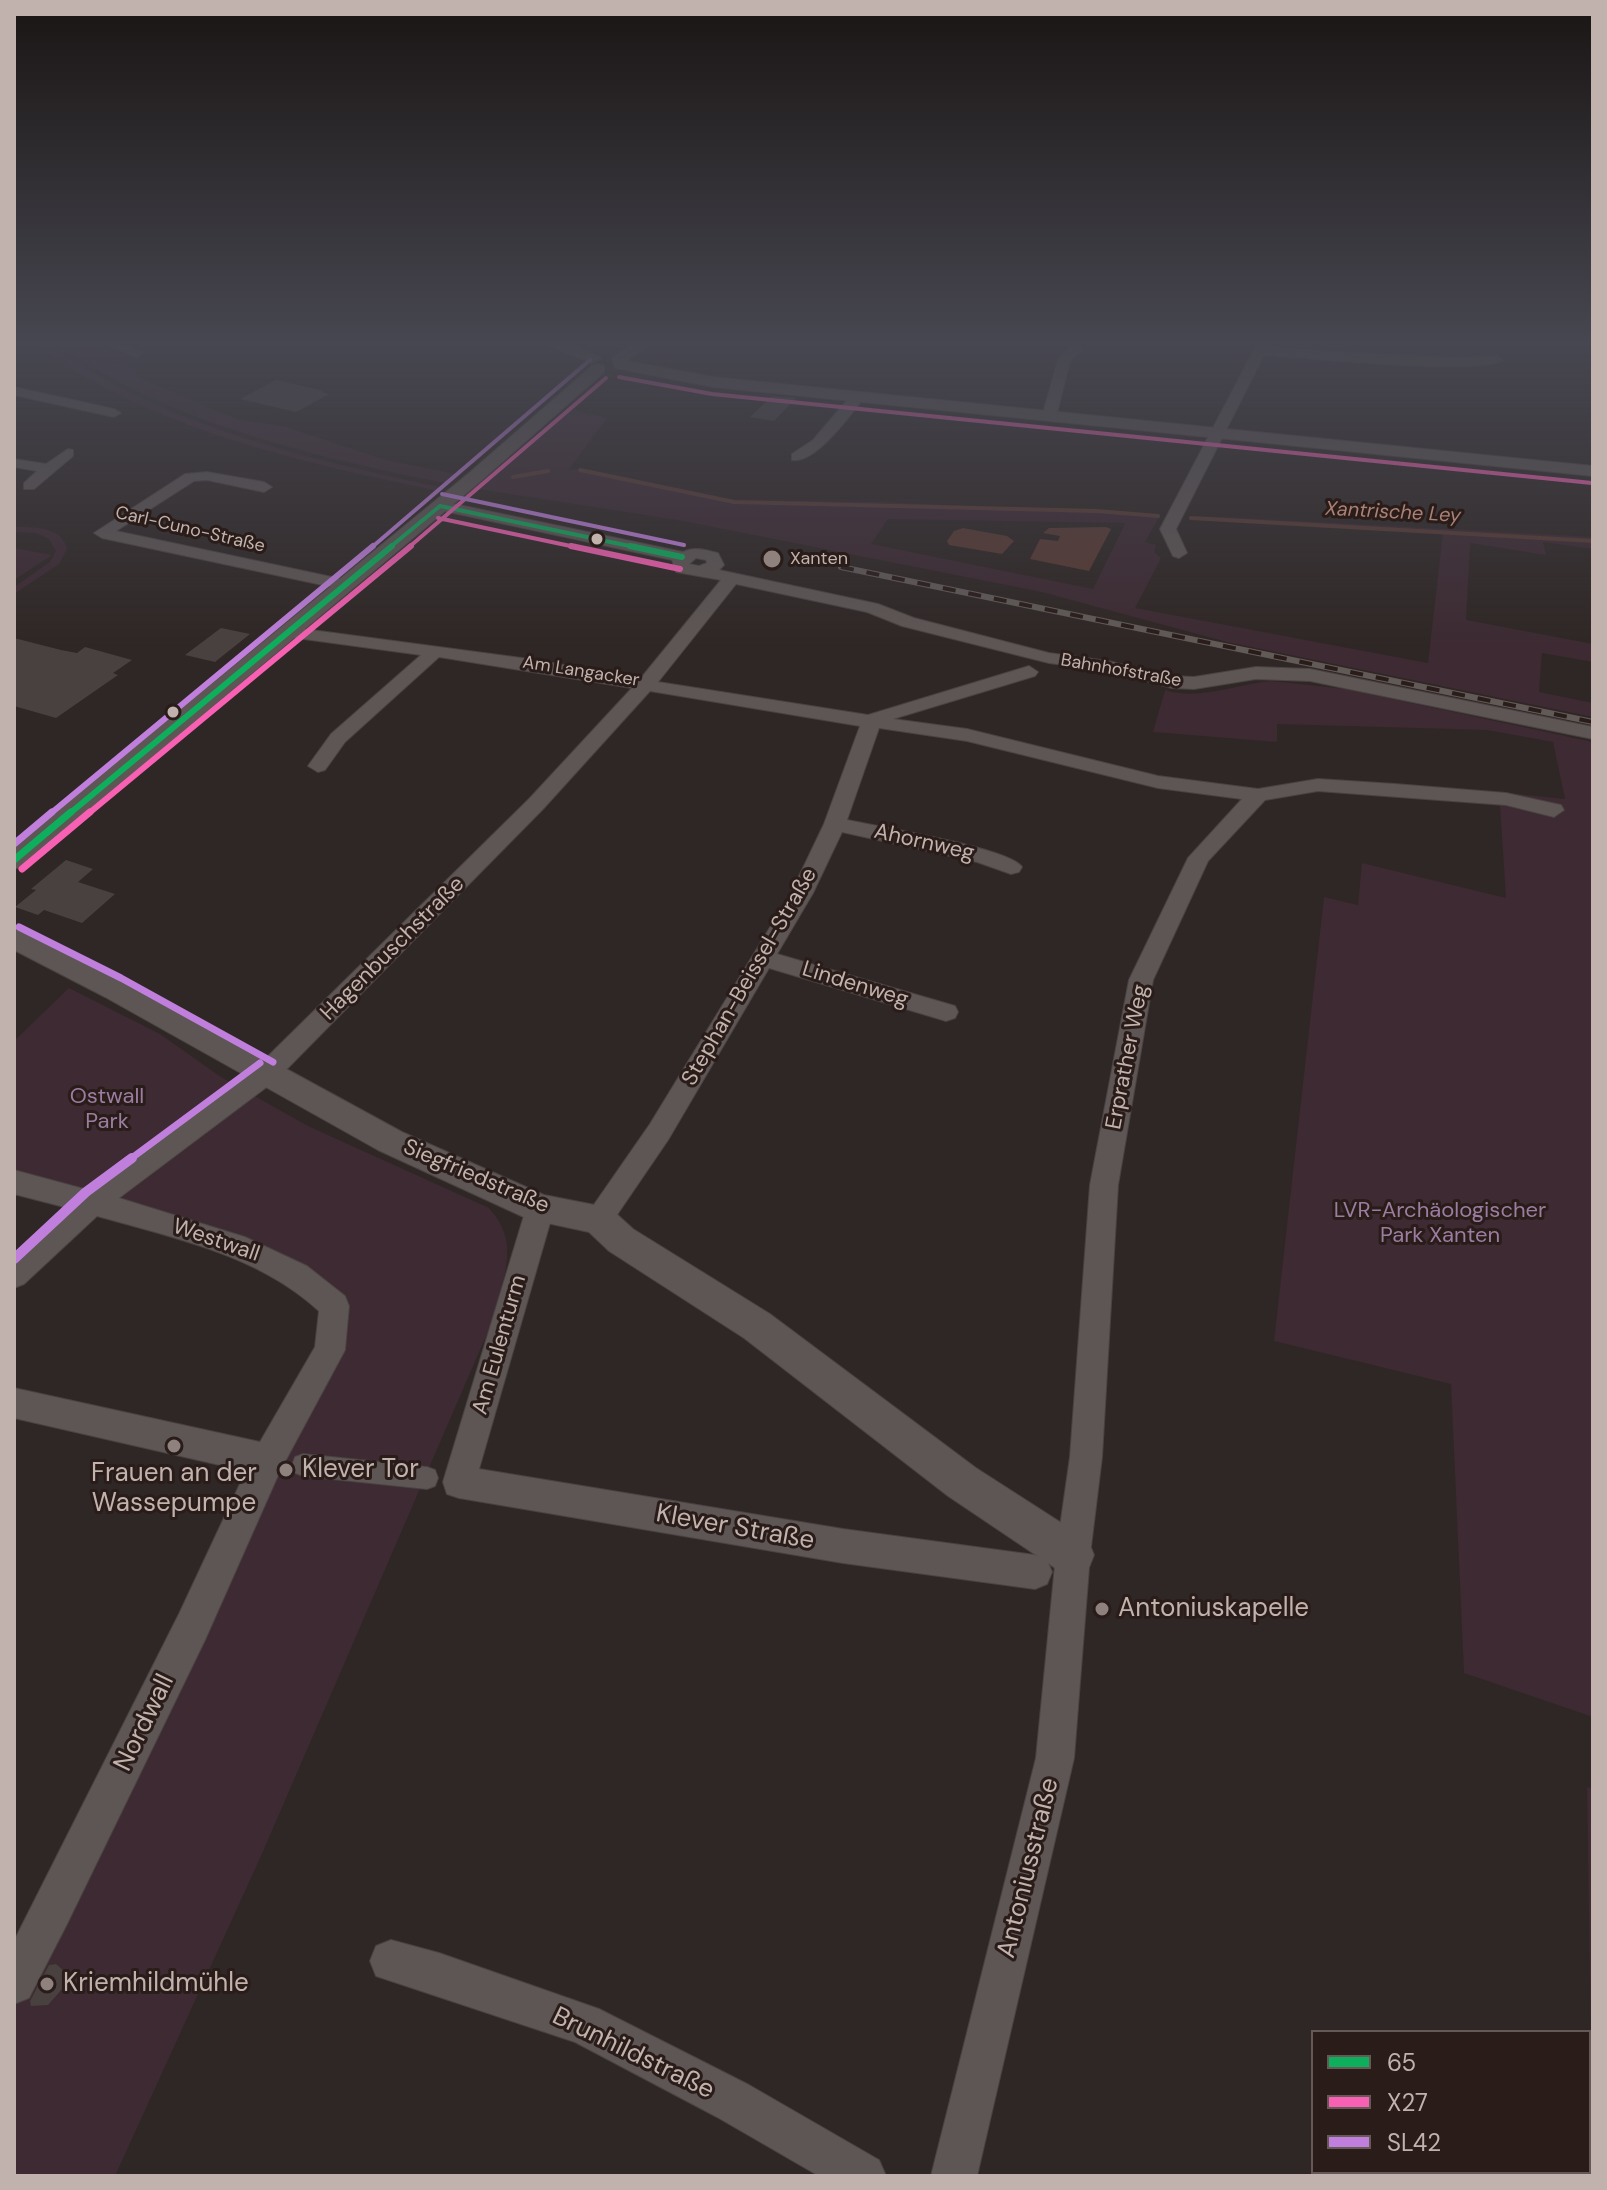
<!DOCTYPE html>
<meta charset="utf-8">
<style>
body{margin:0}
#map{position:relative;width:1607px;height:2190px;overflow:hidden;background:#2f2725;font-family:"DM Sans",sans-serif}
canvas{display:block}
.frame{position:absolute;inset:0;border:16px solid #c2b2ad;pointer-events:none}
.legend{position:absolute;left:1311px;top:2030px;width:280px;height:144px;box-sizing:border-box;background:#291c19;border:2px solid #665854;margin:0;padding:10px 14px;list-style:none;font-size:24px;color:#c2b2ad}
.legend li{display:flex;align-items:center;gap:16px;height:40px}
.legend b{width:40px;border:2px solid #665854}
</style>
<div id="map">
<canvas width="1607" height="2190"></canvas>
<div class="frame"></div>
<ul class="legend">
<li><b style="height:10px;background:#0daf5c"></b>65</li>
<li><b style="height:10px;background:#f860b3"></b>X27</li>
<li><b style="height:10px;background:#c07fdc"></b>SL42</li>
</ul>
</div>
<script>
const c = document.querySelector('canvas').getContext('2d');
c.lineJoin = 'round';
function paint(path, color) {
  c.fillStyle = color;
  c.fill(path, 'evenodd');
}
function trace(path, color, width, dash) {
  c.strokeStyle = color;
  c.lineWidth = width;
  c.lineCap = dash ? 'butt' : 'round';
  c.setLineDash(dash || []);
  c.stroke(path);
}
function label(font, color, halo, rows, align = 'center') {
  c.font = font + ' "DM Sans",sans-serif';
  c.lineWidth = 6;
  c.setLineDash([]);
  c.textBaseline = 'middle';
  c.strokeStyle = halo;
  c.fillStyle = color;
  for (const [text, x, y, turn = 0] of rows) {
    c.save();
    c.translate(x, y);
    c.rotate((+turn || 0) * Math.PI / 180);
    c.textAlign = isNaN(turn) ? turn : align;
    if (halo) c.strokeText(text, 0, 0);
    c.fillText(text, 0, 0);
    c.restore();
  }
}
const green = new Path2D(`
 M 34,342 C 43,342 104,379 119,387 C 220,439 334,465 445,488 L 440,492 C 407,483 372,478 338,469 C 237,445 116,408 34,342 Z
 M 53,342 L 84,342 L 122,354 L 129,351 L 129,355 L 114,362 L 136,369 L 136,375 L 144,380 L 237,419 L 286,427 L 385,460 L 460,475 L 450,484 C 314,457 168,423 53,342 Z
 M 570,409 L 607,418 L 568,470 L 580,469 L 735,500 L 883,502 L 1160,515 L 1145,542 L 1156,545 L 1154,552 L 1161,558 L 1135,608 L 1428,663 L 1443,533 L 1187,518 L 1224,517 L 1593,537 L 1593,549 L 1543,542 L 1546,555 L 1470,543 L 1466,620 L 1593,644 L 1593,662 L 1542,653 L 1539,692 L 1593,703 L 1593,717 L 1227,642 L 1042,592 L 678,520 L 477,489 ZM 888,519 L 1124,523 L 1125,524 L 1093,589 L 871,544 Z
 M 14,527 C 33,527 62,526 67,549 L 59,564 L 14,594 L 14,587 L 50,562 L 56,551 L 49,539 L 36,533 L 14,532 Z
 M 14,548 L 52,555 L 14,580 Z
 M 1271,681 L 1346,689 L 1593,742 L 1593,1717 L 1464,1673 L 1451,1384 L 1274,1341 L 1324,897 L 1358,905 L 1362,863 L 1506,898 L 1500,805 L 1488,791 L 1565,799 L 1553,742 L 1487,730 L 1277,724 L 1277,742 L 1153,732 L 1165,690 C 1199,701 1236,684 1271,681 Z
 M 69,988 L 160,1034 L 221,1077 L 308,1126 L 489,1208 C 520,1242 504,1272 496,1313 L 261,1856 L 115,2176 L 14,2176 L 14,1983 L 330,1350 L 312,1284 L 14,1182 L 14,1041 Z
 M 1587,1787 L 1593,1789 L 1593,2176 Z`);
const water = new Path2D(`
 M 1106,527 L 1111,529 L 1089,571 L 1030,559 L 1040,539 L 1058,541 L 1060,536 L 1043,533 L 1049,528 Z
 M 963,528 L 1007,536 L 1014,541 L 1002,554 L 949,545 L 947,541 L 954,531 Z`);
const stream = new Path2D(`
 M 580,470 L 734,502 L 1097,511 L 1158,516
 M 513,477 L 548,471
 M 1191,518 L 1593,541`);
const building = new Path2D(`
 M 276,380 L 324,391 L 321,392 L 329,394 L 296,412 L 240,399 Z
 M 772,396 L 796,398 L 774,421 L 750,417 Z
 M 221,628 L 250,634 L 215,662 L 185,655 Z
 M 14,638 L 61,650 L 77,653 L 85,647 L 132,660 L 113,673 L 118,675 L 56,718 L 14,706 Z
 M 66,860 L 93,869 L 78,882 L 115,894 L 82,923 L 44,910 L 38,915 L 15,907 L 36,890 L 31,889 Z
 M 56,1964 L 64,1971 L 63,1988 L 48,2005 L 31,2006 L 30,2001 L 49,1965 Z`);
const pedestrian = new Path2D(`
 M 303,1454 L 427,1467 L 435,1470 L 438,1478 L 435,1486 L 427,1489 L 303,1476 L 295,1473 L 292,1465 L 295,1457 Z`);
const minor = new Path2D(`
 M 99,342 L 116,342 L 143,353 L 137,357 Z
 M 1258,342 L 1270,342 L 1267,348 L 1453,358 L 1497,356 L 1503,360 C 1482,376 1301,357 1264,355 L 1176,529 L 1187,553 L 1179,558 L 1173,556 L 1160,529 Z
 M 1072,346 L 1082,349 L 1070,361 L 1057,413 L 1045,416 L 1043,413 L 1058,360 Z
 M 14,387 L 114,409 L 121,413 L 114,417 L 14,395 Z
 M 854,392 L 866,395 C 852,413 816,464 792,460 L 792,454 L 813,440 Z
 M 68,449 L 73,450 L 73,456 L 34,489 L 24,489 L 24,483 L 37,471 L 14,467 L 14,459 L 46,464 Z
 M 207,472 L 264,482 L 272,487 L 264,492 L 207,480 L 194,481 L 116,531 L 346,580 L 352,581 L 354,585 L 352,589 L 346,590 L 102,538 L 94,533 L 185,474 Z
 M 440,501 L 683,552 C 694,546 706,550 718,553 L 724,565 L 719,570 L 878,604 L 914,618 L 1049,653 L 1108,661 L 1172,676 L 1194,677 L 1256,667 L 1310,669 L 1593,727 L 1593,739 L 1310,681 L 1256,679 L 1194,689 L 1172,688 L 1108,671 L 1049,663 L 902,626 L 867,612 L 736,584 L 658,682 L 868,715 L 1029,666 L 1038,672 L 1035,676 L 893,719 L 967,729 L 1158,776 L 1258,789 L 1318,779 L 1395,784 L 1506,793 L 1561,805 L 1564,810 L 1554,817 L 1506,805 L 1318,791 L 1265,800 L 1208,861 L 1153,980 L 1118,1185 L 1102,1457 L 1090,1555 L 1074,1758 L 977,2176 L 931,2176 L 1036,1758 L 1056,1555 L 1070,1457 L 1090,1185 L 1129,980 L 1188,858 L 1242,799 L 1158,788 L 967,741 L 879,728 L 847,820 C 876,826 1010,848 1022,867 L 1019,872 L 1011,874 L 977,862 L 842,832 L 813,893 L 777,954 L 955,1006 L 958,1012 L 955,1018 L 946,1021 L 769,968 L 668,1140 L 608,1228 L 598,1231 L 588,1228 L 584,1219 L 650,1124 L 791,893 L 824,824 L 860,726 L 650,691 L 543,809 L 276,1080 L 119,1198 L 245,1237 L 307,1266 L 345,1296 L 349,1306 L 345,1350 L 280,1471 L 205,1640 L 67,1924 L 29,1998 L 14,2004 L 14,1941 L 179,1614 L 246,1471 L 14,1418 L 14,1388 L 260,1442 L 315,1347 L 319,1311 C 258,1255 175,1238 97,1216 L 24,1284 L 14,1288 L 14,1256 L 68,1208 L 14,1194 L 14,1170 L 88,1190 L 258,1066 L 529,799 L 632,688 L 439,657 L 345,742 L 325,770 L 318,772 L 308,766 L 331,734 L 421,655 L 289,637 L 280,632 L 289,627 L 529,659 L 641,678 L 721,580 L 676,572 L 672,560 L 435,509 L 432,506 ZM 696,558 L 706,560 L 707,563 L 699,566 L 689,564 Z
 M 540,1197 L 550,1201 L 554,1209 L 479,1469 L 843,1529 L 1035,1555 L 1047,1560 L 1052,1572 L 1047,1584 L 1035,1589 L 843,1563 L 459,1498 L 447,1494 L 443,1482 L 526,1209 L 530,1201 Z
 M 391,1940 L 439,1953 L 599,2009 L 749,2085 L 879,2160 L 886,2176 L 819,2176 L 717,2117 L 575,2042 L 376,1976 L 370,1961 L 376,1946 Z`);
const tertiary = new Path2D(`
 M 546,342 L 566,342 L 601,358 L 593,363 L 587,361 L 548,345 Z
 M 636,342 L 654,342 L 627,361 L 713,377 L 1593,466 L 1593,476 L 713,387 L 615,368 L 612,359 L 614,356 Z
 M 598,364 L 604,366 L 604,372 L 481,481 L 23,866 L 14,869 L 14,846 L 469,473 L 592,366 Z
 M 14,928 L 125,981 L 402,1132 L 544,1195 L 610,1208 L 633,1229 L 770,1314 L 976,1468 L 1088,1540 L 1094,1555 L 1088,1570 L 1073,1576 L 1058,1570 L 948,1496 L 744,1338 L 609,1251 L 589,1232 L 528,1219 L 378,1150 L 105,997 L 14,950 Z`);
const rail = new Path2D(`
 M 841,567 L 1593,722`);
const bus1Far2 = new Path2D(`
 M 440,506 L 639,548
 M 389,548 L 440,506`);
const bus1Far1 = new Path2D(`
 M 630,546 L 682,557
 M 69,814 L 392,546`);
const bus1 = new Path2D(`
 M 14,860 L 71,812`);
const bus2Far2 = new Path2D(`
 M 619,377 L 712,394 L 1592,483
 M 438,518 L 580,548
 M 408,548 L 606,378`);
const bus2Far1 = new Path2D(`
 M 571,546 L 680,569
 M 88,814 L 411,546`);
const bus2 = new Path2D(`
 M 22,869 L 90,812`);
const bus3Far3 = new Path2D(`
 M 442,494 L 684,545
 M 371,548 L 590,360`);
const bus3Far2 = new Path2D(`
 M 50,814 L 373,546`);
const bus3Far1 = new Path2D(`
 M 14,844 L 52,812
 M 19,927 L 121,978 L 273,1062
 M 129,1160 L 260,1063`);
const bus3 = new Path2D(`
 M 14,1259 L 86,1192 L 132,1158`);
const markers = [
 [597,539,7,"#c2b2ad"],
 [772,559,10,"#8f817d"],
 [173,712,7,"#c2b2ad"],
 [174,1446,8,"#8f817d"],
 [286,1470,8,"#8f817d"],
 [1102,1609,8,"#8f817d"],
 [47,1984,8,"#8f817d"]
];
const farStreetnames = [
 ["Carl-Cuno-Straße",190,530,13],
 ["Bahnhofstraße",1121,671,10],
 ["Am Langacker",581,672,9]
];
const farPoinames = [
 ["Xanten",790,559]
];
const farWaternames = [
 ["Xantrische Ley",1393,513,3]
];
const streetNames = [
 ["Ahornweg",924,843,13],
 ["Hagenbuschstraße",393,949,-45],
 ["Stephan-Beissel-Straße",750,977,-60],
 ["Lindenweg",855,985,17],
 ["Erprather Weg",1128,1057,-79],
 ["Siegfriedstraße",476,1177,23],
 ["Westwall",216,1241,19],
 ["Am Eulenturm",500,1345,-74]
];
const parkNames = [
 ["Ostwall",107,1097],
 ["Park",107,1122],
 ["LVR-Archäologischer",1440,1211],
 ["Park Xanten",1440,1236]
];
const nearPoinames = [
 ["Klever Tor",302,1470],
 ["Frauen an der",174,1474,"center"],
 ["Wassepumpe",174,1504,"center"],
 ["Antoniuskapelle",1118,1609],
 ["Kriemhildmühle",63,1984]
];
const nearStreetnames = [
 ["Klever Straße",735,1528,10],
 ["Nordwall",145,1723,-64],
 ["Antoniusstraße",1029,1868,-76],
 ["Brunhildstraße",633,2054,26]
];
paint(green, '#3d2a32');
paint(water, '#573a33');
trace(stream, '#573a33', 4);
paint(building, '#48413f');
trace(pedestrian, '#494241', 2);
trace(minor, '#494241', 2);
trace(tertiary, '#494241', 2);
paint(pedestrian, '#5e5654');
paint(minor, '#5e5654');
paint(tertiary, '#5e5654');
trace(rail, '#615a57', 6);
trace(rail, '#291c19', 4, [13]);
trace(bus1Far2, '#0daf5c', 4);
trace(bus1Far1, '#0daf5c', 6);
trace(bus1, '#0daf5c', 7);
trace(bus2Far2, '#f860b3', 4);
trace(bus2Far1, '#f860b3', 6);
trace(bus2, '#f860b3', 7);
trace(bus3Far3, '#c07fdc', 4);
trace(bus3Far2, '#c07fdc', 6);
trace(bus3Far1, '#c07fdc', 7);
trace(bus3, '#c07fdc', 10);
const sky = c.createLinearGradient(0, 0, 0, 648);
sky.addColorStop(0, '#1a1514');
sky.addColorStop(0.53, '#474751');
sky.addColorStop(1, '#47475100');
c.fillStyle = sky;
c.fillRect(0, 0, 1607, 648);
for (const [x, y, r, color] of markers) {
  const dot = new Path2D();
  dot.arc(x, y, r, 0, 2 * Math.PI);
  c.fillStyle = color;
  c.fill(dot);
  trace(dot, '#291c19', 3);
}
label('18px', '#c2b2ad', '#291c19', farStreetnames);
label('18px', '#c2b2ad', '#291c19', farPoinames, 'left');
label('italic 20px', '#aa8176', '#291c19', farWaternames);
label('22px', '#c2b2ad', '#291c19', streetNames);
label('22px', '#9c7da2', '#291c19', parkNames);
label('26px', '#c2b2ad', '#291c19', nearPoinames, 'left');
label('26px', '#c2b2ad', '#291c19', nearStreetnames);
</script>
